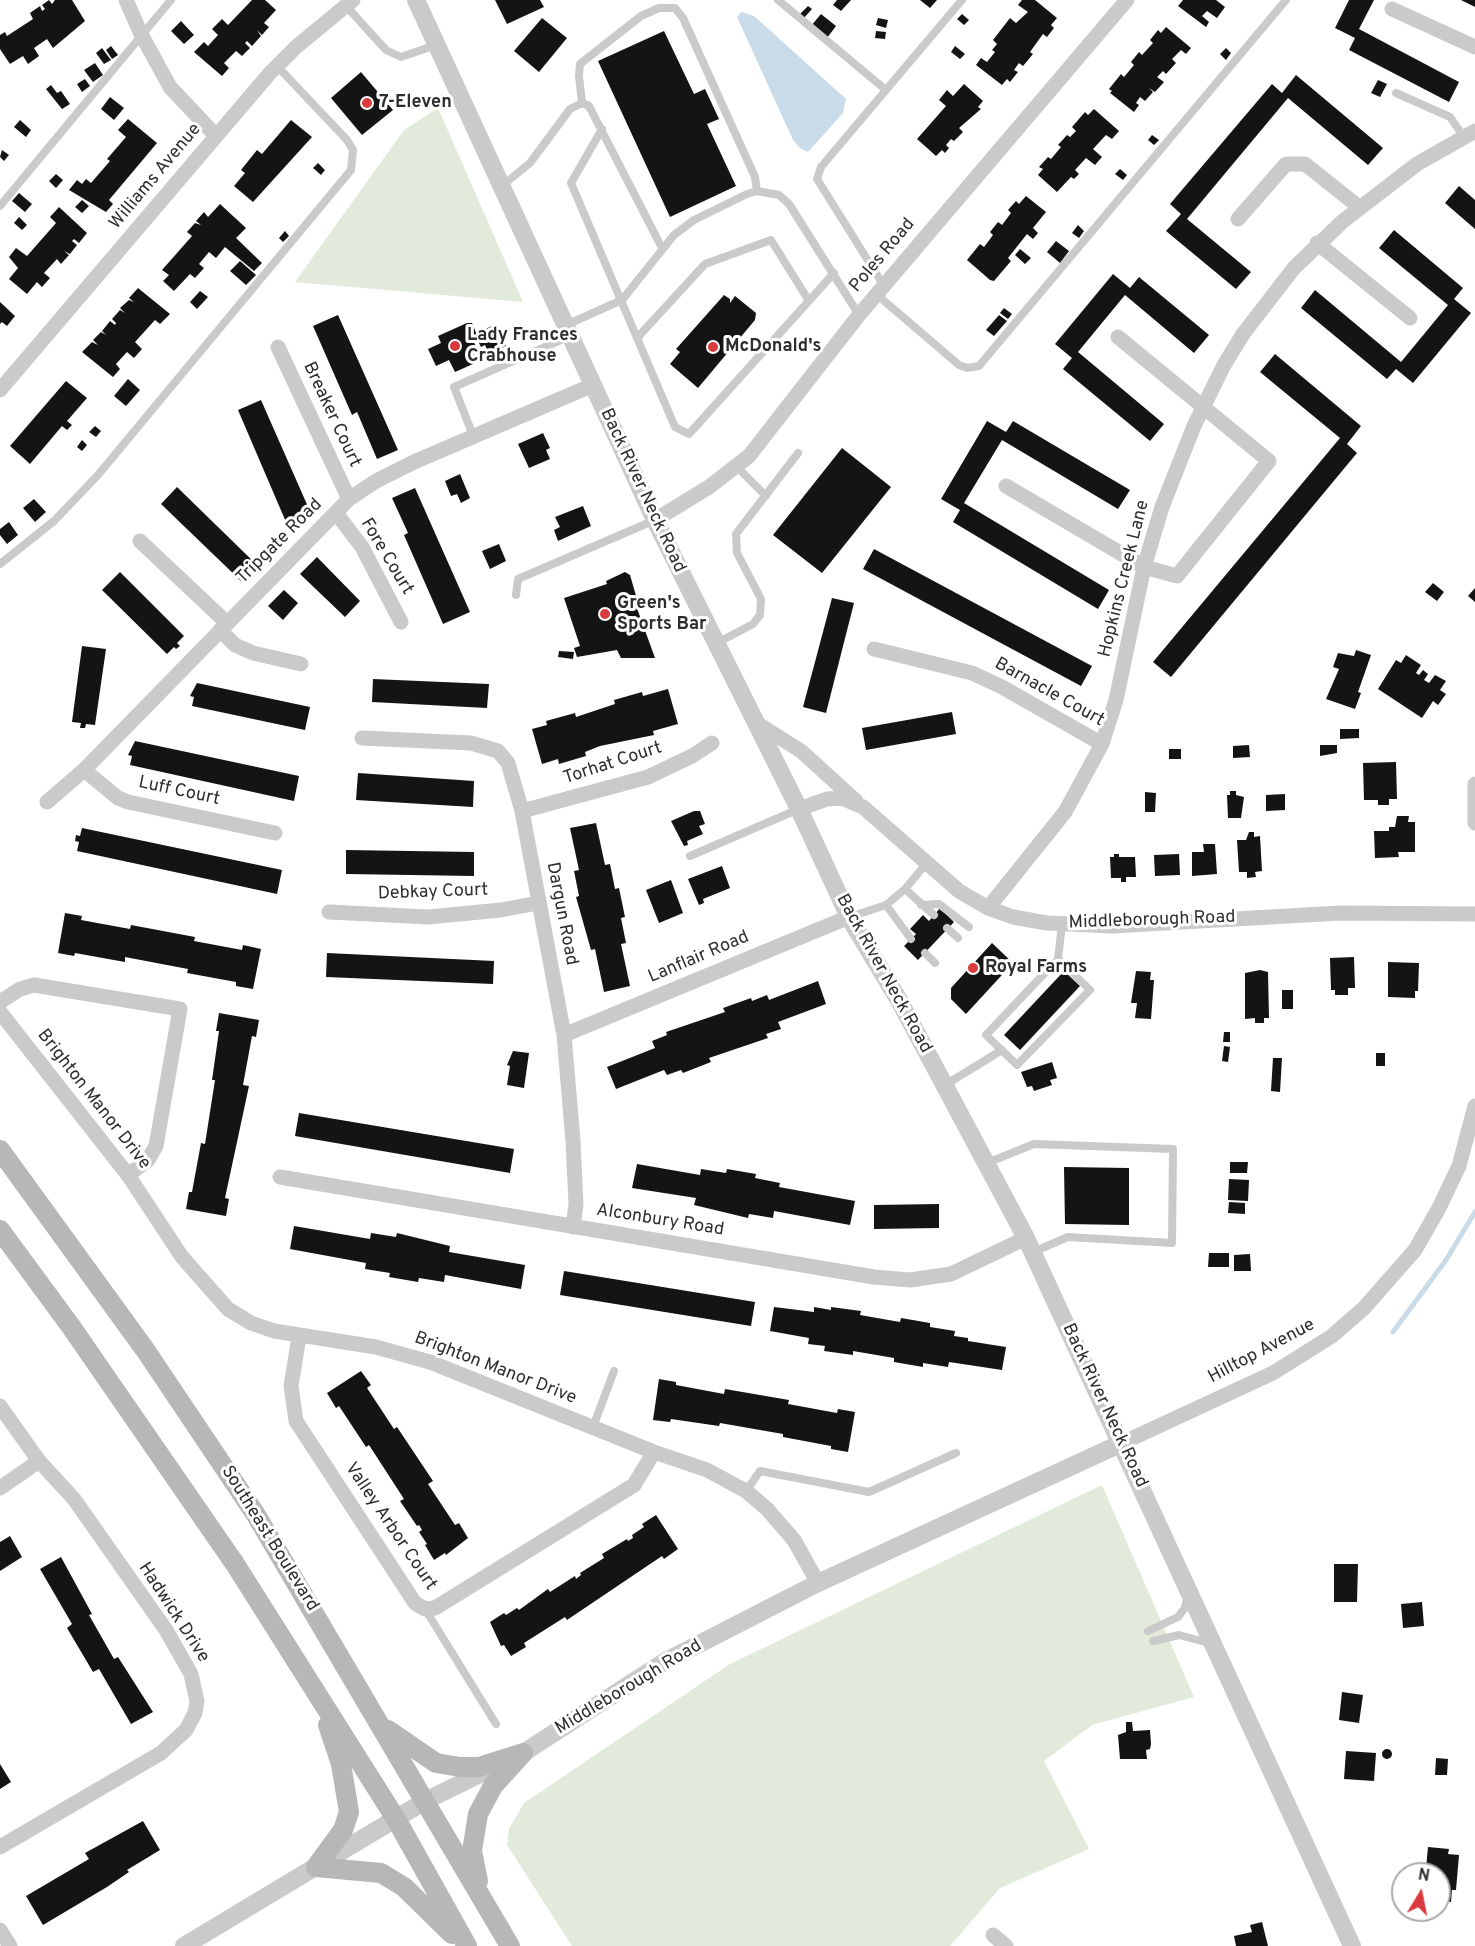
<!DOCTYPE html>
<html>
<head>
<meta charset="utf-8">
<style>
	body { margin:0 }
	#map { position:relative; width:1475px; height:1946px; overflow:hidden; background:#fff; font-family:Overpass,sans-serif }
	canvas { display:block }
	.north { position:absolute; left:1391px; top:1862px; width:60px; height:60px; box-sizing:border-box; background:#fff; border:2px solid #ababab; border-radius:50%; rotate:10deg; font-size:16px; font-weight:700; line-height:24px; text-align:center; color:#2d2d2d }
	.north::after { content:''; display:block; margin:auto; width:21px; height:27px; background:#d93a3d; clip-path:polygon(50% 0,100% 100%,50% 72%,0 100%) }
</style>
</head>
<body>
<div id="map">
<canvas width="1475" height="1946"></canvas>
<div class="north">N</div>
</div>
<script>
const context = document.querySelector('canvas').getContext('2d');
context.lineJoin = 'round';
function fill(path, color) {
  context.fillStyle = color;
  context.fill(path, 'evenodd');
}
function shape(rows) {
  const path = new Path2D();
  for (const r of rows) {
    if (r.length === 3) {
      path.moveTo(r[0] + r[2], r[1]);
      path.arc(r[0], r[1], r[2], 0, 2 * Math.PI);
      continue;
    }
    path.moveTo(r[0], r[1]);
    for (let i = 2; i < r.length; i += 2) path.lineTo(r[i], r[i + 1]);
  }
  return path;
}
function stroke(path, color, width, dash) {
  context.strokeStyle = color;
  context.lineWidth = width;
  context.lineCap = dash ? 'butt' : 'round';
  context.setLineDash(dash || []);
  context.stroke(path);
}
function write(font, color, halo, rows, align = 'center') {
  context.font = font + ' Overpass,sans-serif';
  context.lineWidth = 6;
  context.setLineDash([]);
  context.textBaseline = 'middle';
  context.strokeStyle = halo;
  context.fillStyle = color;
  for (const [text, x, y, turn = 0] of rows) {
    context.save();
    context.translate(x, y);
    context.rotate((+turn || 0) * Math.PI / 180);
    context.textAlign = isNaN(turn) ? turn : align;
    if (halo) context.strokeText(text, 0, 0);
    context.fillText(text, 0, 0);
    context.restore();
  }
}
fill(shape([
	[438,108,523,302,295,282,404,130],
	[1102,1485,1194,1697,1092,1725,1044,1761,1089,1849,1000,1888,950,1946,572,1946,507,1845,509,1829,524,1803,730,1664]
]), '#e2eadb');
fill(shape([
	[741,12,754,16,846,99,843,113,808,152,800,148,793,140,737,17]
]), '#c9dbe9');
stroke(shape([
	[1393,1332,1446,1260,1475,1212]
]), '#c9dbe9', 5);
fill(shape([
	[49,0,52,4,55,0,72,0,85,21,53,48,47,39,34,48,39,56,28,64,23,56,10,64,0,49,0,35,5,32,7,36,33,19,30,13,40,6,42,11,45,9,42,5],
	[252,0,265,0,276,10,264,23,269,27,262,35,257,30,261,36,252,46,247,41,245,43,250,48,242,56,236,51,224,63,229,68,222,76,194,52,204,42,208,46,218,35,212,29,222,19,228,25],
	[495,0,540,0,544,7,507,24],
	[837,0,851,0,841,11,833,5],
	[920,0,937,0,930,8],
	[1022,0,1035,0,1057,18,1051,25,1054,28,1047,37,1043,34,1030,52,1033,54,1023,66,1019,63,1014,70,1018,72,1010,82,1007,79,1002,85,976,65,981,58,987,62,995,52,992,50,997,44,993,40,1010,18,1016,23,1028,12,1018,5],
	[1183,0,1216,0,1225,7,1217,18,1207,11,1202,16,1209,22,1206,27,1178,6],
	[1349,0,1374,0,1359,29,1459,82,1449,102,1349,50,1355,38,1335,28],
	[1461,0,1475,0,1475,7],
	[808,6,812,9,803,19,799,15],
	[821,14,836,26,827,38,811,26],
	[962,14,969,20,964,25,957,19],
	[542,18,567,38,539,72,514,51],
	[878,18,888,20,886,28,876,25],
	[181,21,194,35,184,44,171,31],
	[1166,27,1191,48,1186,54,1181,50,1172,59,1176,63,1166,74,1163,71,1157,77,1164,82,1155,92,1149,88,1153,92,1145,101,1140,97,1136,103,1139,105,1134,112,1110,93,1112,91,1109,89,1121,74,1124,77,1134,65,1131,62,1139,52,1142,55,1153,43,1150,40,1158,30,1161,33],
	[664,31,694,94,705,89,719,119,707,124,736,186,670,217,598,61],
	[876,31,886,32,885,39,875,38],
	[111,46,118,55,112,59,106,50],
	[955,46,965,54,960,59,951,52],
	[102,48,111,60,104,64,96,53],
	[1226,48,1231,53,1226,60,1220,54],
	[95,63,103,75,93,82,84,70],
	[361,72,393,110,362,135,331,98],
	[1296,75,1383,148,1368,165,1288,98,1187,219,1251,272,1236,289,1166,231,1181,214,1170,204,1272,84,1282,93],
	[85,79,90,86,82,92,77,84],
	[1378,80,1387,84,1380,97,1371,93],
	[964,84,983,101,978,107,981,109,959,128,963,132,954,141,951,139,946,145,949,148,945,153,942,150,936,156,917,139,946,106,939,100,947,90,953,96],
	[51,85,57,93,61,91,70,104,62,109,46,89],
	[110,97,124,108,114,120,101,109],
	[1094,109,1119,131,1112,139,1106,135,1093,149,1102,157,1095,165,1086,158,1075,170,1079,174,1074,179,1071,177,1057,192,1038,175,1043,169,1039,167,1048,157,1051,159,1061,147,1058,145,1067,135,1070,137,1076,131,1072,127,1085,112,1088,115],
	[128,119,157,143,109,200,113,204,106,212,69,190,77,180,82,184,86,179,91,183,110,161,107,159,126,137,118,130],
	[20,120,31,130,26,137,14,127],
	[291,120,312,137,253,202,234,186,245,173,241,170,257,150,262,154],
	[1152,135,1159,140,1154,145,1148,140],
	[2,150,9,155,4,161,0,157],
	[318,163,325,170,321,175,313,168],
	[1120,169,1127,175,1123,180,1115,174],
	[56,174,63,180,56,188,49,181],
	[1459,186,1475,200,1475,229,1445,203],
	[19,193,32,204,25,212,12,201],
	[1026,196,1046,212,1033,228,1038,233,1033,239,1027,234,1008,258,1011,261,994,281,990,280,967,260,980,244,984,247,993,235,990,232,998,222,1002,225,1011,213,1008,210,1016,201,1019,204],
	[82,200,89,206,82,213,75,207],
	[220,204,246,228,236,238,262,263,254,271,225,247,216,258,209,252,199,264,204,268,195,278,190,274,174,291,163,281,169,275,162,270,192,236,187,232,195,223,201,225,196,221,204,212,208,217],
	[59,207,87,233,79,243,74,239,72,241,77,245,70,254,64,251,69,255,61,264,57,259,44,273,50,278,42,287,37,282,27,294,9,279,18,268,9,257,16,248,27,256,56,223,50,217],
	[19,217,27,225,22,230,14,223],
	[1078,225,1084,231,1079,238,1072,233],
	[1394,230,1463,288,1454,299,1471,313,1413,383,1396,369,1387,379,1301,308,1315,290,1401,362,1448,305,1379,248],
	[285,231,289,236,283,242,279,238],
	[1056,241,1069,251,1060,263,1047,252],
	[1020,249,1031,258,1025,264,1015,255],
	[240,261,256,275,246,285,230,271],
	[1113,274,1130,288,1139,277,1209,335,1194,353,1125,295,1078,352,1164,424,1150,441,1063,369,1072,358,1055,344],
	[138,288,170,314,160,324,155,320,135,342,142,349,134,358,127,352,116,364,120,369,113,377,82,352,92,342,98,345,93,340,101,332,106,335,102,331,110,321,115,325,116,323,112,319,120,310,125,313,120,308,129,300,134,302,129,298],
	[200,291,208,297,197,309,190,302],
	[724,295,730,299,730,303,735,296,756,313,755,320,698,388,670,364,680,352,676,349],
	[0,302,15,316,7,326,2,322,0,324],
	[1004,308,1012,314,1008,319,1000,313],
	[338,315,398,450,377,459,357,412,352,415,313,326],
	[999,315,1007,321,994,336,986,330],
	[467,323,472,323,477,335,472,338,482,360,455,372,449,360,436,366,428,349,441,343,438,336],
	[496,324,506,346,489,354,485,345,481,347,477,339,481,337,479,332],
	[1275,354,1361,426,1347,444,1357,453,1171,677,1153,662,1340,438,1260,372],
	[128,379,140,390,126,406,114,396],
	[66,381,87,398,67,421,72,425,67,430,62,426,30,464,10,446],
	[261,400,309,509,309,512,286,522,238,410],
	[987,421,1006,432,1013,421,1130,490,1118,509,1002,440,964,503,1109,590,1098,609,953,522,960,510,941,499],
	[95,426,101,431,96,437,89,432],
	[543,433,550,448,546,450,550,459,529,468,518,444],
	[82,440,87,445,82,451,77,447],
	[842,448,891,487,822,573,773,535],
	[460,474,470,498,461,503,457,494,451,496,445,481],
	[177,487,257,565,251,571,254,573,250,578,247,575,241,581,161,504],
	[415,488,470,612,443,624,404,535,408,533,392,498],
	[34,499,46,512,35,522,23,508],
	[583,506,591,526,558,541,554,530,560,527,555,517],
	[9,522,18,535,7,544,0,535,0,529],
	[499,544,506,561,490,569,482,551],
	[874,549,1092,666,1081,686,863,569],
	[317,557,360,601,345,617,300,574],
	[120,572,184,636,177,643,180,646,176,649,174,647,167,654,102,590],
	[625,572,630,575,637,599,634,600,655,658,621,658,617,650,577,657,574,648,580,646,564,598,607,584,606,581],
	[1433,583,1444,592,1437,601,1425,592],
	[1475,588,1475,602,1468,596],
	[284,590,298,603,283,620,268,606],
	[832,598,854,603,826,713,803,707],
	[82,646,106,649,95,725,86,724,85,728,80,728,81,723,72,722],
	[1356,650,1371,655,1358,692,1361,693,1355,709,1326,699,1339,669,1333,667,1338,653,1354,656],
	[559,651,574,652,573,659,558,657],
	[1406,655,1421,665,1416,673,1419,675,1423,670,1428,674,1424,680,1429,683,1435,675,1446,681,1440,690,1446,694,1438,705,1433,701,1422,718,1378,689,1396,660,1401,663],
	[373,679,489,684,487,708,372,702],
	[197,683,310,707,305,730,192,706,194,697,190,696],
	[668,689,678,724,653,731,654,735,600,746,585,752,586,756,559,764,558,759,542,764,532,729,547,725,546,721,575,713,576,717,615,704,614,700,642,692,643,696],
	[952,712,956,734,866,750,862,728],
	[1340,729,1359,729,1359,738,1340,739],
	[135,741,299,776,294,801,130,765,132,756,128,755],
	[1249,745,1250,757,1233,758,1233,746],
	[1320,745,1337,745,1337,753,1320,756],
	[1169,749,1181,749,1181,759,1169,759],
	[1396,762,1397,799,1389,799,1389,805,1378,805,1378,800,1364,800,1363,763],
	[358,773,474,781,473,807,356,800],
	[1230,791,1236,791,1236,795,1244,797,1241,818,1228,818,1227,795,1230,795],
	[1145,792,1156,793,1155,812,1145,812],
	[1285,794,1285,810,1266,811,1266,795],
	[694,811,700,811,705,824,699,826,703,834,687,841,688,845,684,846,671,821],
	[1397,816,1409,816,1408,822,1415,822,1415,852,1398,852,1399,857,1375,858,1374,831,1389,831,1389,827,1395,827],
	[596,823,605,865,610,864,615,889,619,888,625,917,621,918,626,943,621,944,630,986,604,992,595,949,591,950,576,897,579,896,574,871,579,870,570,828],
	[82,828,282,870,277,894,77,851,79,842,75,841,76,835,80,836],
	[1249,832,1254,832,1254,837,1260,836,1262,871,1255,872,1256,877,1247,878,1247,872,1239,872,1237,840,1246,840],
	[1203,844,1215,844,1217,874,1192,876,1192,852,1204,852],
	[346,850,474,852,474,876,346,874],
	[1114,854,1119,854,1119,857,1135,857,1136,877,1126,877,1126,882,1121,882,1121,878,1111,878,1110,857,1114,857],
	[1179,854,1180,875,1155,876,1154,855],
	[722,866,730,888,703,899,704,903,699,905,688,879],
	[671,880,683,913,659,923,646,890],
	[940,908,954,922,918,960,904,946,916,934,910,929,923,915,929,921],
	[65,913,82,916,81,920,130,929,131,925,195,937,194,941,242,950,243,945,261,949,253,989,236,986,236,982,187,973,188,969,125,957,125,962,75,953,74,956,58,953],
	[992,943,1013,963,966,1014,951,999,951,988],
	[327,953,494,961,493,984,326,977],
	[1354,957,1355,988,1348,988,1348,995,1335,995,1335,990,1331,990,1330,958],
	[1388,962,1419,963,1418,991,1415,991,1415,998,1388,997],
	[1260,970,1268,972,1269,1018,1264,1018,1264,1023,1255,1023,1255,1018,1245,1019,1245,973],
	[1064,971,1080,986,1020,1050,1004,1035],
	[1136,971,1151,972,1150,980,1154,980,1151,1019,1135,1018,1137,1003,1131,1003],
	[818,981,826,1004,778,1022,781,1029,766,1034,768,1038,709,1058,711,1062,683,1073,681,1070,667,1075,664,1070,616,1089,607,1067,655,1048,652,1041,667,1035,666,1032,725,1012,723,1008,751,998,752,1001,767,995,769,1000],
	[1282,990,1293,990,1293,1009,1282,1009],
	[219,1013,259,1020,256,1037,252,1036,243,1085,249,1086,225,1198,229,1199,226,1216,186,1209,189,1192,192,1192,201,1143,205,1144,215,1080,212,1080,219,1031,216,1031],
	[1224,1032,1230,1032,1230,1042,1223,1042],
	[1224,1046,1230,1047,1228,1062,1222,1061],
	[513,1051,529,1053,524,1088,507,1085,510,1066,507,1065],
	[1376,1053,1385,1053,1385,1066,1376,1066],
	[1273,1058,1282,1058,1280,1092,1271,1091],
	[1052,1062,1057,1078,1050,1080,1052,1085,1034,1091,1032,1086,1027,1087,1021,1072],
	[299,1113,514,1149,510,1173,295,1136],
	[1230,1162,1248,1162,1247,1173,1230,1173],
	[637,1164,700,1175,701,1169,726,1173,727,1169,756,1174,755,1178,780,1183,779,1187,855,1201,850,1225,774,1211,773,1218,749,1214,748,1218,694,1205,696,1198,632,1188],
	[1064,1167,1129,1168,1129,1225,1065,1224],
	[1229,1179,1249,1180,1248,1201,1228,1200],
	[1229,1202,1245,1203,1245,1214,1228,1213],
	[939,1204,939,1228,874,1229,874,1205],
	[294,1226,370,1239,371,1233,396,1237,397,1233,450,1246,449,1252,525,1265,521,1289,445,1275,444,1282,419,1278,418,1282,389,1277,390,1273,365,1269,366,1263,290,1249],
	[1209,1253,1229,1253,1229,1267,1208,1267],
	[1250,1254,1251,1271,1234,1271,1234,1255],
	[564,1271,755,1302,751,1326,560,1295],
	[774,1307,814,1312,814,1307,831,1310,831,1307,861,1311,860,1315,900,1322,901,1318,930,1323,930,1327,955,1331,954,1336,968,1338,968,1341,1006,1347,1002,1370,949,1362,948,1367,923,1363,923,1367,894,1362,894,1358,853,1351,853,1355,824,1351,825,1346,808,1344,809,1338,770,1331],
	[361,1371,371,1385,367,1388,394,1429,397,1427,433,1481,428,1484,455,1525,459,1523,468,1538,446,1555,445,1553,434,1560,425,1545,427,1544,419,1532,422,1530,419,1525,417,1526,400,1501,404,1499,369,1445,366,1447,339,1406,336,1408,327,1393],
	[659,1379,676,1382,676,1385,724,1394,725,1389,789,1400,788,1404,837,1413,838,1409,855,1412,848,1452,831,1449,831,1446,783,1437,783,1434,720,1423,719,1426,671,1419,670,1422,653,1420],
	[656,1515,678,1549,664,1559,662,1556,567,1620,565,1617,524,1643,526,1647,511,1656,504,1645,501,1646,490,1622,504,1613,506,1615,517,1608,519,1610,548,1589,550,1592,575,1576,576,1579,581,1575,580,1573,604,1558,602,1554,627,1539,628,1541,633,1538,632,1535,644,1527,642,1524],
	[10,1536,22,1557,0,1571,0,1542],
	[61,1557,92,1614,89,1615,114,1659,118,1657,153,1712,131,1724,99,1669,93,1672,67,1628,72,1624,40,1569],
	[1334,1564,1358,1564,1357,1602,1334,1602],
	[1422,1602,1424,1626,1403,1628,1401,1604],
	[1342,1692,1363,1695,1359,1723,1339,1720],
	[1126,1722,1132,1722,1133,1731,1150,1730,1151,1744,1150,1749,1146,1750,1147,1759,1120,1759,1118,1735,1126,1732],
	[1387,1754,5],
	[1346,1751,1376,1753,1374,1781,1344,1779],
	[1436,1758,1448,1759,1447,1775,1435,1775],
	[0,1764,11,1782,0,1789],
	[143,1821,160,1850,127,1870,129,1872,107,1887,43,1925,26,1896,89,1859,85,1853],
	[1428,1847,1449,1849,1448,1854,1459,1855,1456,1890,1452,1890,1451,1902,1439,1901,1439,1874,1428,1874,1426,1868],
	[1262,1922,1268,1946,1236,1946,1234,1936,1252,1932,1250,1925]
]), '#141414');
stroke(shape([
	[778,0,886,90],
	[346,6,386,50,401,57,436,45],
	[1396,93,1450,117,1464,137],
	[582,103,579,76,580,64,641,16,659,8,675,8,683,18,755,177,757,191],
	[602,129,571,183,675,427,689,434,834,273],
	[503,185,530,163,570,109,582,103,589,106,662,248],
	[0,206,171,0],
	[884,286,817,179,821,167,962,0],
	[876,294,959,365,967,368,979,366,1286,0],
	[566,325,622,300,674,235,694,220,747,194,757,191,779,195,789,204,859,315],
	[637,338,705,264,771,240,809,301],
	[474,438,454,387,570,336],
	[736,466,766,496],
	[0,564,54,521,98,475,351,170,353,150,347,140,277,66],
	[516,595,518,579,655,520],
	[717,643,753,624,760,615,761,599,737,553,736,534,798,453],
	[690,856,799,809],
	[905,889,934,915],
	[886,905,911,939],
	[921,905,939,904,969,927],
	[850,917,886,905,905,889,925,865],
	[947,928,958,938],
	[925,953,935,963],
	[1058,959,986,1035,1017,1065,1090,990,1058,959,1062,924],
	[945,1085,1002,1050],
	[987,1163,1034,1144,1173,1149,1172,1243,1068,1237,1033,1252],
	[593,1427,614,1371],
	[746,1491,760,1471,869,1492,956,1453],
	[425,1609,496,1724],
	[1148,1631,1178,1617,1185,1608,1187,1598],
	[1153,1641,1179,1635,1209,1643]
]), '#cacaca', 8);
stroke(shape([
	[126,0,141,34,170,87,216,136],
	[1392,9,1475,47],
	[1238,219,1286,164,1305,164,1359,207],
	[1317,243,1410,318],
	[278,347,349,499],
	[0,390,270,73,296,47,353,0],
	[1006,486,1144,567,1177,576,1269,461,1118,337],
	[336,513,362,547,401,622],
	[655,520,709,487,749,456,859,315,1127,0],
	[140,541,227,623],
	[220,630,235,645,253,653,301,664],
	[874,649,972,673,1002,687,1102,744],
	[755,722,801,751,856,801],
	[362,738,471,743,498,751,508,763,522,811,564,1035,573,1141,576,1204,573,1227],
	[84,770,118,798,128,802,275,833],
	[1475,784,1475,823],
	[47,802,84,770,349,499,376,481,414,462,593,385],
	[799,809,827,799,842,798,863,807,959,891,988,908,1013,917,1047,923,1112,926,1340,913,1475,914],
	[522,811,648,777,692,756,712,743],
	[988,908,1065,812,1102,744,1116,700,1144,567,1162,507,1194,426,1224,365,1243,334,1294,268,1343,221,1417,164,1475,131],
	[329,912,428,917,501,910,538,903],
	[0,1002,20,989,34,985,180,1009,156,1146,148,1160,128,1175],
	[0,1012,128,1175,182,1257,228,1309,251,1323,274,1331,376,1347,430,1362,654,1452,707,1470,746,1491,767,1509,794,1540,818,1583],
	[564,1035,849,917],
	[280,1177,874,1277,910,1280,951,1274,1026,1238],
	[299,1337,291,1386,296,1421,415,1603,425,1609,435,1608,634,1485,654,1452],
	[0,1406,39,1461,74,1499,166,1630,191,1674,197,1701,195,1713,186,1730,161,1753,0,1847],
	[1122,1443,1273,1373,1332,1336,1364,1308,1415,1250,1439,1208,1459,1166,1475,1106],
	[0,1488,39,1461],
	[0,1930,10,1946],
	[993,1935,1006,1946]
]), '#cacaca', 15);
stroke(shape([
	[416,0,655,520,799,809,849,917,900,1002,1026,1238,1352,1946],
	[184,1946,425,1801,523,1753,664,1662,818,1583,1122,1443]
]), '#cacaca', 18);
stroke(shape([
	[0,1150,146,1351,256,1515,510,1946],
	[0,1230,72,1328,235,1564,396,1819,467,1946],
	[388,1730,436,1763,460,1767,479,1767,523,1753],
	[316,1867,343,1830,349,1812,341,1764,328,1725],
	[316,1867,381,1873,404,1887,452,1934],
	[478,1881,472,1851,478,1814,493,1786,523,1753]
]), '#b7b7b7', 20);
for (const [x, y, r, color] of [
	[367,103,6,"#d93a3d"],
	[455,346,6,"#d93a3d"],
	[713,347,6,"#d93a3d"],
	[605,614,6,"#d93a3d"],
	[973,968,6,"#d93a3d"]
]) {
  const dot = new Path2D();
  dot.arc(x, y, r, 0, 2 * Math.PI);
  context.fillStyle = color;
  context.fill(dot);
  stroke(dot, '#fff', 2);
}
write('bold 18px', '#2d2d2d', '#fff', [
	["7-Eleven",379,103],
	["Lady Frances",467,336],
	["Crabhouse",467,357],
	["McDonald's",725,347],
	["Green's",617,604],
	["Sports Bar",617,625],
	["Royal Farms",985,968]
], 'left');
write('18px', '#2d2d2d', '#fff', [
	["Williams Avenue",156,177,-50],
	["Poles Road",883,256,-50],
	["Breaker Court",331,415,65],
	["Back River Neck Road",642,491,65],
	["Tripgate Road",280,542,-45],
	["Fore Court",386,557,59],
	["Hopkins Creek Lane",1125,579,-76],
	["Barnacle Court",1049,693,29],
	["Torhat Court",613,764,-18],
	["Luff Court",179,792,12],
	["Debkay Court",433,893,-2],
	["Dargun Road",561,914,79],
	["Middleborough Road",1152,921,-2],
	["Lanflair Road",699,958,-23],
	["Back River Neck Road",883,974,61],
	["Brighton Manor Drive",93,1100,52],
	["Alconbury Road",660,1221,9],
	["Hilltop Avenue",1262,1352,-28],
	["Brighton Manor Drive",495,1369,21],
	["Back River Neck Road",1104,1406,65],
	["Valley Arbor Court",390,1527,56],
	["Southeast Boulevard",269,1539,58],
	["Hadwick Drive",173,1613,57],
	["Middleborough Road",629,1688,-31]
]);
</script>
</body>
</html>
